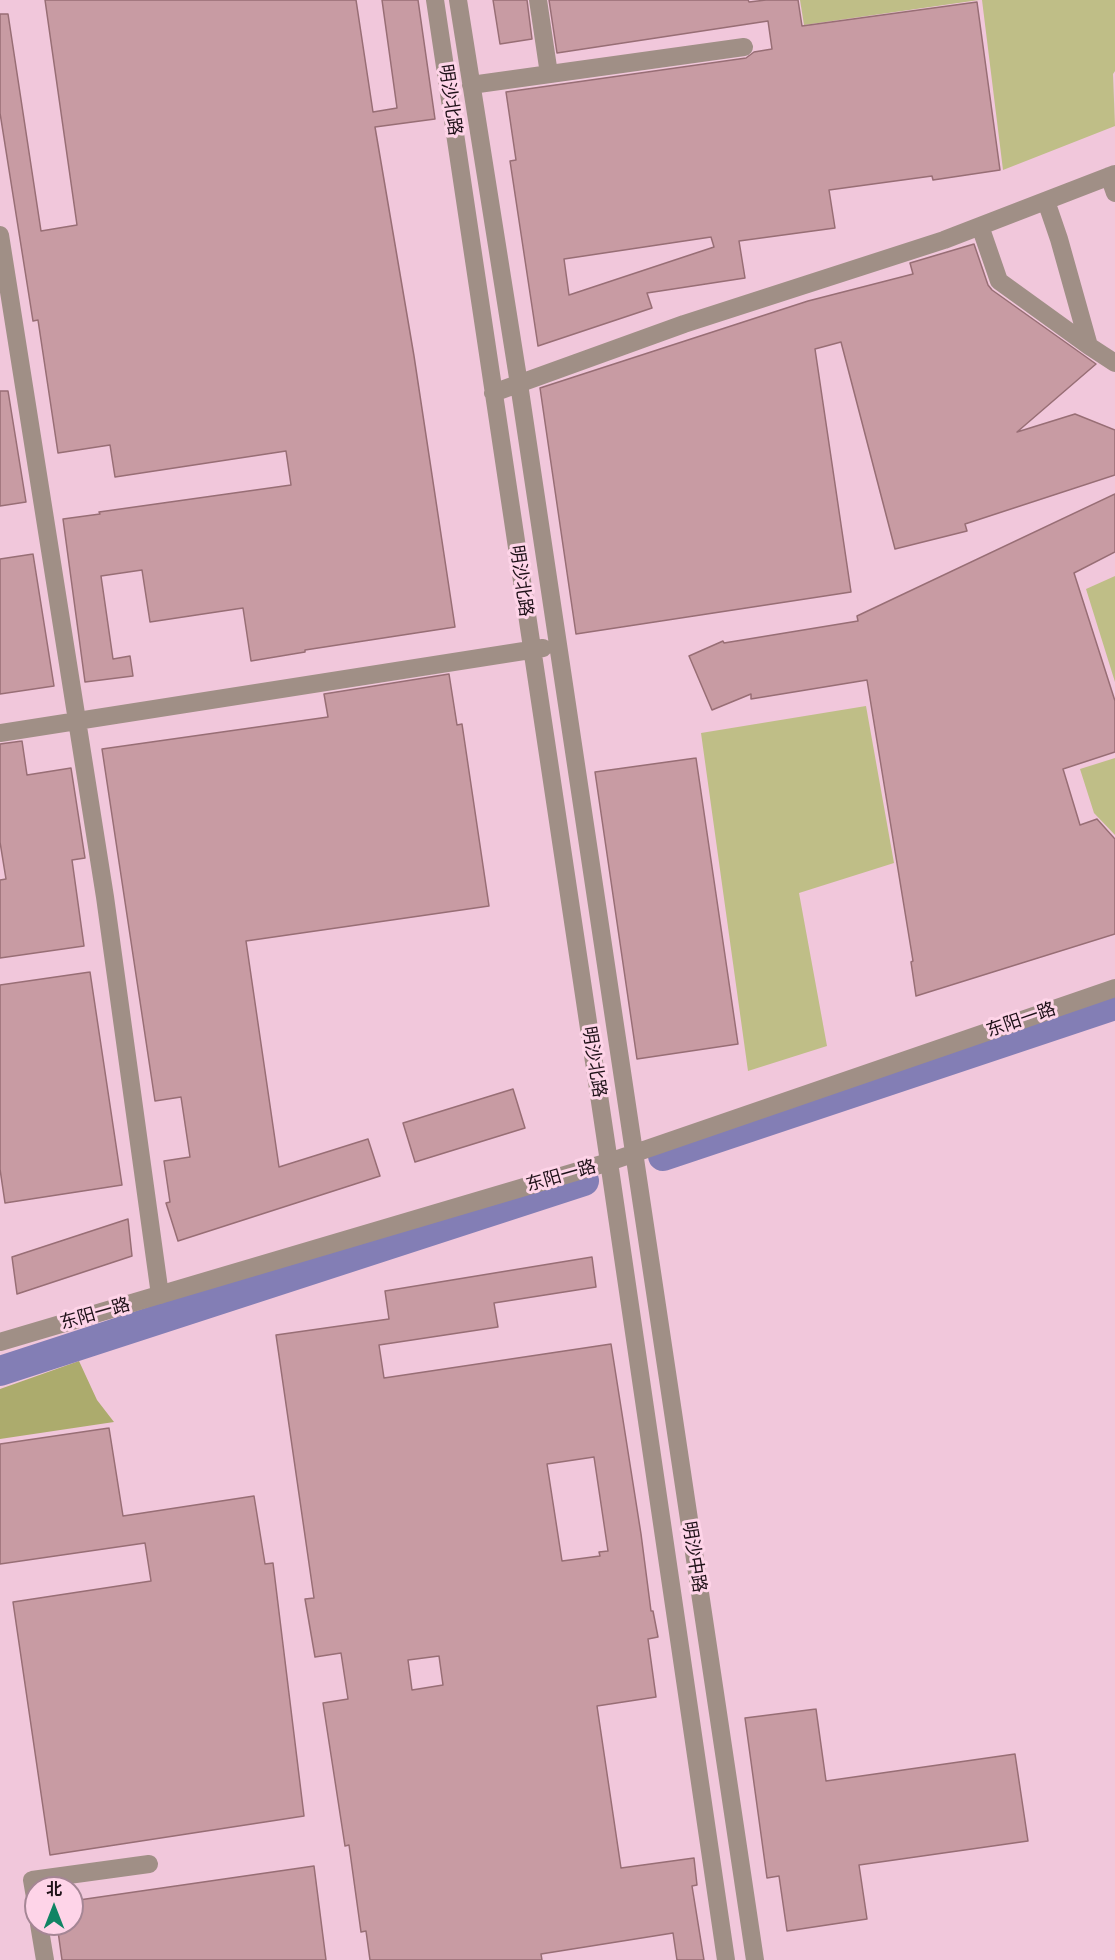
<!DOCTYPE html>
<html>
<head>
<meta charset="utf-8">
<style>
	body { margin:0 }
	#map { position:relative; width:1115px; height:1960px; overflow:hidden; background:#f1c7db; font-family:Raleway,"Noto Sans SC",sans-serif }
	canvas { display:block }
	.north { position:absolute; left:24px; top:1876px; width:60px; height:60px; box-sizing:border-box; background:#fed4e8; border:2px solid #a58695; border-radius:50%; rotate:0deg; font-size:16px; font-weight:700; line-height:24px; text-align:center; color:#1f1118 }
	.north::after { content:''; display:block; margin:auto; width:21px; height:27px; background:#108464; clip-path:polygon(50% 0,100% 100%,50% 72%,0 100%) }
</style>
</head>
<body>
<div id="map">
<canvas width="1115" height="1960"></canvas>
<div class="north">北</div>
</div>
<script>
const context = document.querySelector('canvas').getContext('2d');
context.lineJoin = 'round';
function fill(path, color) {
  context.fillStyle = color;
  context.fill(path, 'evenodd');
}
function shape(rows) {
  const path = new Path2D();
  for (const r of rows) {
    path.moveTo(r[0], r[1]);
    for (let i = 2; i < r.length; i += 2) path.lineTo(r[i], r[i + 1]);
  }
  return path;
}
function stroke(path, color, width, dash) {
  context.strokeStyle = color;
  context.lineWidth = width;
  context.lineCap = dash ? 'butt' : 'round';
  context.setLineDash(dash || []);
  context.stroke(path);
}
function write(font, color, halo, rows, align = 'center') {
  context.font = font + ' Raleway,"Noto Sans SC",sans-serif';
  context.lineWidth = 6;
  context.setLineDash([]);
  context.textBaseline = 'middle';
  context.strokeStyle = halo;
  context.fillStyle = color;
  for (const [text, x, y, turn = 0] of rows) {
    context.save();
    context.translate(x, y);
    context.rotate((+turn || 0) * Math.PI / 180);
    context.textAlign = isNaN(turn) ? turn : align;
    if (halo) context.strokeText(text, 0, 0);
    context.fillText(text, 0, 0);
    context.restore();
  }
}
fill(shape([
	[800,0,979,0,804,25],
	[982,0,1115,0,1115,71,1113,74,1115,126,1003,170],
	[1115,576,1115,682,1086,589],
	[866,706,894,863,799,893,827,1046,748,1071,701,733],
	[1115,758,1115,835,1094,813,1080,769]
]), '#bfbe87');
fill(shape([
	[79,1361,97,1400,114,1422,0,1439,0,1389]
]), '#acab6d');
stroke(shape([
	[663,1156,1115,1005],
	[0,1371,584,1181]
]), '#837eb5', 30);
const building = shape([
	[45,0,356,0,373,112,397,108,382,0,418,0,435,119,375,127,414,356,455,627,305,650,305,652,251,661,243,608,150,622,142,570,101,576,113,659,130,656,133,676,85,682,63,519,100,514,99,512,291,485,286,451,115,477,110,445,58,453,38,320,33,321,0,113,0,14,8,14,41,231,77,225,45,0],
	[493,0,527,0,532,39,500,44,493,0],
	[549,0,748,0,749,2,766,0,798,0,802,26,977,2,1000,170,933,180,932,176,829,190,835,228,739,241,745,278,647,293,652,308,538,346,510,161,516,160,506,92,746,58,754,52,772,49,768,21,557,53,549,0],
	[711,237,714,247,569,295,564,259,711,237],
	[974,244,988,285,992,290,1096,364,1017,432,1075,414,1115,430,1115,475,965,524,967,531,895,549,841,342,815,349,851,592,576,634,540,388,808,301,913,274,910,263,974,244],
	[0,391,8,391,26,502,0,506,0,391],
	[1115,494,1115,552,1074,573,1115,701,1115,752,1063,769,1080,825,1097,819,1115,839,1115,934,916,996,911,962,913,961,867,680,751,699,751,694,712,710,689,656,723,641,724,643,858,621,857,616,1115,494],
	[33,554,54,686,0,694,0,559,33,554],
	[449,674,457,725,462,724,489,906,246,941,279,1167,368,1139,380,1176,178,1241,166,1203,170,1202,164,1161,190,1157,181,1097,155,1101,102,749,328,717,324,694,449,674],
	[22,741,27,775,71,768,85,858,72,860,84,946,0,958,0,880,6,879,0,842,0,744,22,741],
	[696,758,738,1044,637,1059,595,772,696,758],
	[90,972,122,1185,5,1203,0,1169,0,985,90,972],
	[513,1089,525,1128,415,1162,403,1123,513,1089],
	[128,1219,132,1256,17,1294,12,1257,128,1219],
	[592,1257,596,1287,494,1303,498,1327,379,1345,384,1378,611,1344,641,1534,651,1611,653,1611,658,1637,648,1639,656,1697,597,1706,621,1868,694,1858,697,1885,692,1886,704,1960,677,1960,673,1933,541,1954,542,1960,370,1960,366,1931,361,1932,349,1845,345,1846,323,1703,348,1699,341,1653,315,1657,305,1599,314,1598,276,1335,389,1319,385,1291,592,1257],
	[594,1457,608,1551,599,1552,600,1556,562,1561,547,1464,594,1457],
	[439,1656,443,1685,412,1690,408,1660,439,1656],
	[109,1428,123,1516,254,1496,265,1564,273,1563,304,1816,50,1855,13,1602,151,1581,145,1543,0,1564,0,1444,109,1428],
	[816,1709,826,1781,1015,1754,1028,1841,859,1865,867,1919,787,1931,779,1876,767,1878,745,1718,816,1709],
	[314,1866,326,1960,62,1960,57,1924,72,1924,72,1901,314,1866]
]);
fill(building, '#c89ba3');
stroke(building, '#986e75', 1.5);
stroke(shape([
	[435,0,609,1162,726,1960],
	[458,0,519,384,755,1960],
	[538,0,549,74],
	[471,85,744,47],
	[1109,176,1115,193],
	[1046,201,1059,239,1089,346],
	[980,226,999,281,1089,346,1115,363],
	[0,235,105,897,160,1295],
	[493,393,684,324,944,240,1115,174],
	[0,733,543,648],
	[0,1342,609,1162,1115,988],
	[36,1903,32,1880,149,1864],
	[39,1924,45,1960]
]), '#a08f86', 18);
write('18px', '#1f1118', '#fed4e8', [
	["明沙北路",450,100,82],
	["明沙北路",521,581,82],
	["东阳一路",1021,1020,-19],
	["明沙北路",594,1062,81],
	["东阳一路",561,1176,-16],
	["东阳一路",95,1314,-16],
	["明沙中路",694,1557,81]
]);
</script>
</body>
</html>
